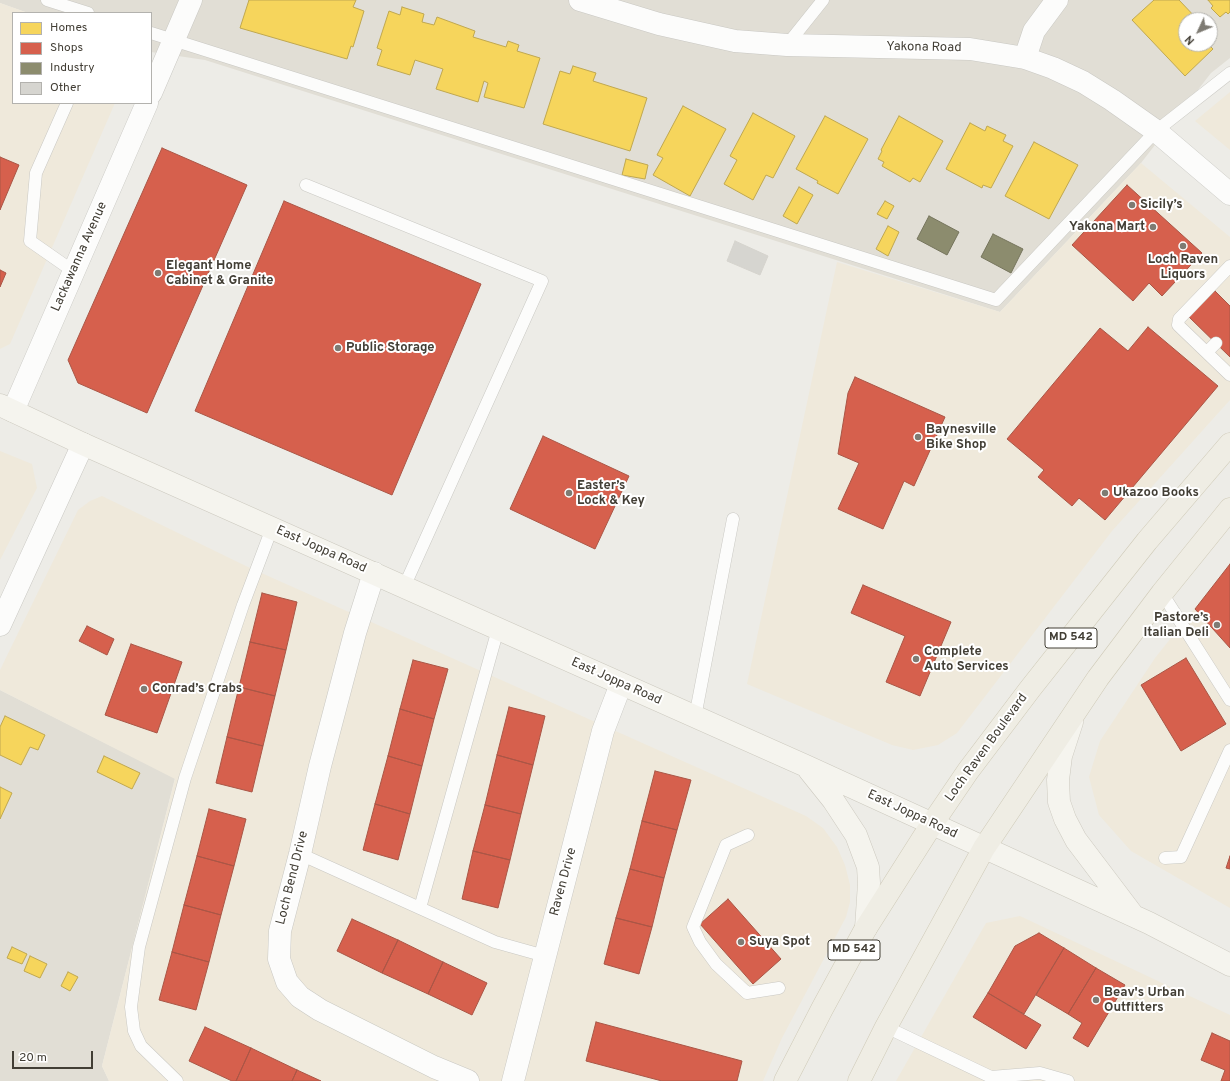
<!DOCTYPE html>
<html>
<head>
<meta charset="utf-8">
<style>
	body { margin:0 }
	#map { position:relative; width:1230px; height:1081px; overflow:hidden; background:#edece7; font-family:Overpass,sans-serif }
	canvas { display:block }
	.legend { position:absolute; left:12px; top:12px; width:140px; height:92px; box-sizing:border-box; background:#fff; border:1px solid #b3b2ae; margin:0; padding:5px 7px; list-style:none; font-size:12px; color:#423e35 }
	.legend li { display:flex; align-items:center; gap:8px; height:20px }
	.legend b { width:20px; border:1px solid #b3b2ae }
	.north { position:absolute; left:1178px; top:12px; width:40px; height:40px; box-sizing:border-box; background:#fff; border:1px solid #b3b2ae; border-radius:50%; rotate:226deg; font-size:11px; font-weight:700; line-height:16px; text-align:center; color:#423e35 }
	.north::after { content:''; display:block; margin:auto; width:14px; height:18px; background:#7e7b73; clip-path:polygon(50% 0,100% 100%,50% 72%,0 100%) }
	.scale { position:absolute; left:12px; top:1051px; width:81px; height:18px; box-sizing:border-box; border:2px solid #423e35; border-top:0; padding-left:5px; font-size:12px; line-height:14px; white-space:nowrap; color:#423e35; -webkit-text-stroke:3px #fff; paint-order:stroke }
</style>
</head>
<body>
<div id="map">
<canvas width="1230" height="1081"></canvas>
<ul class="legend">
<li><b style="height:11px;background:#f6d55c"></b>Homes</li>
<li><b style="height:11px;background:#d6604d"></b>Shops</li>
<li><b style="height:11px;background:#8c8c6e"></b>Industry</li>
<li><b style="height:11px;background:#d6d5d0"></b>Other</li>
</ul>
<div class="north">N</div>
<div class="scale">20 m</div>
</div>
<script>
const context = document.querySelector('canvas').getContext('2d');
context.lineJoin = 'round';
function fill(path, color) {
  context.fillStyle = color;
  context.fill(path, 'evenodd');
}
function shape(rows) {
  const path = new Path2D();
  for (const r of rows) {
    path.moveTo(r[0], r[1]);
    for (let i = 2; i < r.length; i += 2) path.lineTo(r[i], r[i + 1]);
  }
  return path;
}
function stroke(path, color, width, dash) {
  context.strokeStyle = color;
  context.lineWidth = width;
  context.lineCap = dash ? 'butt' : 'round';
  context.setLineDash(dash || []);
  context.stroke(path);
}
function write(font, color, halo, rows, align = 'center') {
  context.font = font + ' Overpass,sans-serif';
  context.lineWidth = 4;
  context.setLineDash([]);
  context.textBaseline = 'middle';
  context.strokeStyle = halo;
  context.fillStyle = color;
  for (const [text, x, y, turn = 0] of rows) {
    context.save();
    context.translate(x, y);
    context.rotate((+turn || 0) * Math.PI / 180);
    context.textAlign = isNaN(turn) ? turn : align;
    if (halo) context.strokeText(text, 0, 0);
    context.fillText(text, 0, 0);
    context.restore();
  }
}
fill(shape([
	[0,0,1230,0,1230,58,1211,73,1141,163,1000,312,205,60,151,52,151,13,28,13,0,3],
	[1186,20,1210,20,1210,44,1186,44],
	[0,690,175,778,102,1066,109,1081,0,1081]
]), '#e1ded5');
fill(shape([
	[0,3,28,13,13,13,13,103,115,103,10,344,0,349],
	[1230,92,1230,150,1195,121],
	[1141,163,1230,237,1230,400,1112,531,957,733,938,745,913,750,892,745,747,684,837,262,1000,312],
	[0,451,32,464,37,488,0,560],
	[102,496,248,567,806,816,823,828,837,847,845,865,850,885,850,902,846,917,782,1038,763,1081,109,1081,102,1066,175,779,0,690,0,670,78,510,90,501],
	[1230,564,1230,908,1131,851,1099,815,1089,777,1100,741,1155,658],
	[1020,916,1230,1015,1230,1081,896,1081,986,923]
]), '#efe9db');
const homes = shape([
	[249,0,356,0,353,7,364,11,353,47,351,46,347,59,240,28,249,0],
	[1154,0,1179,0,1198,20,1186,20,1186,44,1208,44,1213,49,1185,76,1132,20,1154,0],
	[1208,0,1230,0,1230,12,1228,14,1226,12,1220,17,1211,8,1213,6,1208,0],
	[402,7,424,14,422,22,434,25,437,17,475,31,473,37,506,47,508,41,519,45,517,51,540,58,524,108,484,97,488,83,484,81,478,102,436,89,443,69,415,60,410,75,377,65,382,50,377,48,389,11,400,15,402,7],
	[573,66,596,73,593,81,647,98,630,151,543,124,560,71,570,74,573,66],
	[683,106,726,129,690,196,653,175,663,158,657,155,683,106],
	[753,113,795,136,773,178,766,175,753,200,724,184,737,160,730,156,753,113],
	[825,116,868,139,838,194,817,183,818,181,796,169,825,116],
	[899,116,943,141,920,182,913,178,910,182,882,166,884,162,878,159,882,151,881,150,899,116],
	[970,123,985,131,987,126,1006,135,1003,141,1013,146,991,188,983,185,982,188,946,169,970,123],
	[1034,142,1078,165,1049,219,1005,196,1034,142],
	[626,159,648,165,645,179,622,175,626,159],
	[799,187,813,195,797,224,783,216,799,187],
	[885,201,894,206,887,219,877,214,885,201],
	[888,226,899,232,888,256,876,249,888,226],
	[5,716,45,735,38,750,30,747,21,765,0,755,0,727,5,716],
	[104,756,140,773,132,789,97,772,104,756],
	[0,787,12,793,0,819,0,787],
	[12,947,27,954,22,964,7,958,12,947],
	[30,956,47,964,40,978,24,971,30,956],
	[68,972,78,977,70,991,61,986,68,972]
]);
fill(homes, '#f6d55c');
stroke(homes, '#c0a850', 1);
const shops = shape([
	[162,148,247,185,147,413,78,383,68,360,162,148],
	[0,157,19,165,0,210,0,157],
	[1127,185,1202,253,1162,296,1149,283,1133,301,1072,245,1127,185],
	[284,201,481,284,392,495,195,411,284,201],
	[0,270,6,273,0,287,0,270],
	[1215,291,1230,306,1230,357,1189,317,1215,291],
	[1148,327,1218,386,1105,520,1079,498,1072,506,1038,477,1044,470,1007,439,1100,328,1128,351,1148,327],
	[855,377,945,417,914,486,904,481,883,529,838,509,859,463,838,454,848,393,855,377],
	[543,436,629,476,595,549,510,509,543,436],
	[1230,564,1230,648,1195,609,1230,564],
	[863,585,951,622,920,696,886,682,905,636,851,613,863,585],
	[262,593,297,602,286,650,250,642,262,593],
	[87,626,114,639,107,655,79,641,87,626],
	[250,642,286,650,275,696,239,687,250,642],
	[131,644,182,662,157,733,105,715,131,644],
	[1186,658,1226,724,1181,751,1141,685,1186,658],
	[413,660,448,669,434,719,400,709,413,660],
	[239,687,275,696,263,746,227,737,239,687],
	[509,707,545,716,533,765,497,755,509,707],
	[400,709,434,719,422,766,388,756,400,709],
	[227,737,263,746,252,792,216,783,227,737],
	[497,755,533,765,521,814,485,805,497,755],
	[388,756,422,766,410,814,375,804,388,756],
	[655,771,691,780,677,830,642,821,655,771],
	[375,804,410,814,398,860,363,850,375,804],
	[485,805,521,814,510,860,473,851,485,805],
	[209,809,246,819,234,866,197,856,209,809],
	[642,821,677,830,664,878,630,869,642,821],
	[473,851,510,860,498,908,462,899,473,851],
	[197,856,234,866,221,915,184,905,197,856],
	[1230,856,1230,869,1226,868,1230,856],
	[630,869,664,878,652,927,616,918,630,869],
	[728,899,781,959,753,984,700,924,728,899],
	[184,905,221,915,209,962,172,952,184,905],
	[616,918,652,927,639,974,604,964,616,918],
	[352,919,398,940,382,973,337,951,352,919],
	[1039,933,1064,948,1024,1014,988,993,1015,946,1039,933],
	[398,940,443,962,428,994,382,973,398,940],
	[1064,948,1096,968,1068,1014,1036,995,1064,948],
	[172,952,209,962,196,1010,159,1000,172,952],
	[443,962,487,983,472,1015,428,994,443,962],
	[1096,968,1125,985,1088,1047,1073,1038,1082,1023,1068,1014,1096,968],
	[988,993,1041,1025,1026,1049,973,1017,988,993],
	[596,1022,742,1061,737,1081,662,1081,586,1061,596,1022],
	[205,1027,251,1048,236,1081,232,1081,189,1061,205,1027],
	[1212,1033,1230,1041,1230,1081,1221,1081,1225,1070,1201,1060,1212,1033],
	[251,1048,297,1070,292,1081,236,1081,251,1048],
	[297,1070,321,1081,292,1081,297,1070]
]);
fill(shops, '#d6604d');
stroke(shops, '#aa5646', 1);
const industry = shape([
	[929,216,959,232,947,255,917,239,929,216],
	[993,234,1023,249,1011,273,981,257,993,234]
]);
fill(industry, '#8c8c6e');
stroke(industry, '#76755d', 1);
const building = shape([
	[735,241,768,256,760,275,727,261,735,241]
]);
fill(building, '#d6d5d0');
stroke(building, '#d5d3cd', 1);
const service = shape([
	[47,0,88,13],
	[151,33,996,300,1156,131,1230,73],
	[787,45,823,0],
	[67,103,36,173,30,241,73,271],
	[306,185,542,281,404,587],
	[1230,266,1179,319,1178,325,1230,375],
	[1207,352,1216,343],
	[1162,593,1230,700],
	[695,717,733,519],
	[748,835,726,845,693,927,700,942,716,964,747,993,779,988],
	[300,854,495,942,545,956],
	[1165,858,1181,857,1230,750],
	[420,908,498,629],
	[886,1027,991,1077,1040,1073,1068,1081],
	[177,1081,141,1046,134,1031,131,1007,139,947,185,778,243,605,272,528]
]);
const minor = shape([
	[580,0,659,24,735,41,787,45,970,49,1025,58,1053,68,1083,82,1112,100,1156,131,1230,194],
	[1025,58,1034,31,1057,0],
	[151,93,191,0],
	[13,411,147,103],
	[374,573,355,633,320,766,300,854,280,931,279,959,287,982,300,997,320,1010,434,1067,468,1081],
	[0,625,83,444],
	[513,1081,603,731,621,684]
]);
const secondary = shape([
	[0,405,83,444,806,766,1149,923,1230,965],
	[1072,722,1061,756,1058,780,1059,802,1065,819,1076,840,1132,914],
	[809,770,833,800,856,835,868,867,869,883,866,928]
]);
const primary = shape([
	[785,1081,822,1009,866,928,932,824,968,771,1030,689,1147,541,1230,444],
	[859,1081,886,1027,984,848,1098,678,1162,593,1230,509]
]);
stroke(service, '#c9c8c3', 13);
stroke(minor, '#c9c8c3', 23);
stroke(secondary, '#ccc9bf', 23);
stroke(primary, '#cec9b6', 23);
stroke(service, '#fcfcfb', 12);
stroke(minor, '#fcfcfb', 22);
stroke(secondary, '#f5f4ee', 22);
stroke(primary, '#efede4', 22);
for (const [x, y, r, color] of [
	[1132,205,4,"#7e7b73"],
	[1153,227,4,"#7e7b73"],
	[1183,246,4,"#7e7b73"],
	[158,273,4,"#7e7b73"],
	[338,348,4,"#7e7b73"],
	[918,437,4,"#7e7b73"],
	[569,493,4,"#7e7b73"],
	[1105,493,4,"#7e7b73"],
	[1217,625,4,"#7e7b73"],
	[916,659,4,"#7e7b73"],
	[144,689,4,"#7e7b73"],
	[741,942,4,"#7e7b73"],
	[1096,1000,4,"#7e7b73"]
]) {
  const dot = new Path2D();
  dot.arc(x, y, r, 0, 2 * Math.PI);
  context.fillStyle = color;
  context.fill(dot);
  stroke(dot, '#fff', 1.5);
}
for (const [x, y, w] of [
	[1071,638,52],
	[854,950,52]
]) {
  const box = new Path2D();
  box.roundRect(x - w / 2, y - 10, w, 20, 3);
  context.fillStyle = '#fff';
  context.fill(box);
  stroke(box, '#423e35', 1);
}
write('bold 12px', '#423e35', null, [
	["MD 542",1071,638],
	["MD 542",854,950]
]);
write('13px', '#423e35', '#fff', [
	["Yakona Road",924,48,1],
	["Lackawanna Avenue",80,257,-66],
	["East Joppa Road",321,550,24],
	["East Joppa Road",616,682,24],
	["Loch Raven Boulevard",987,748,-54],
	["East Joppa Road",912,815,25],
	["Loch Bend Drive",293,878,-76],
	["Raven Drive",564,882,-75]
]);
write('bold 13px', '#423e35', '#fff', [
	["Sicily’s",1140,205],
	["Yakona Mart",1145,227,"right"],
	["Loch Raven",1183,260,"center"],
	["Liquors",1183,275,"center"],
	["Elegant Home",166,266],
	["Cabinet & Granite",166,281],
	["Public Storage",346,348],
	["Baynesville",926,430],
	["Bike Shop",926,445],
	["Easter’s",577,486],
	["Lock & Key",577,501],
	["Ukazoo Books",1113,493],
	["Pastore’s",1209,618,"right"],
	["Italian Deli",1209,633,"right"],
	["Complete",924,652],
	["Auto Services",924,667],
	["Conrad’s Crabs",152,689],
	["Suya Spot",749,942],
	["Beav's Urban",1104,993],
	["Outfitters",1104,1008]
], 'left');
</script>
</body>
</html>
